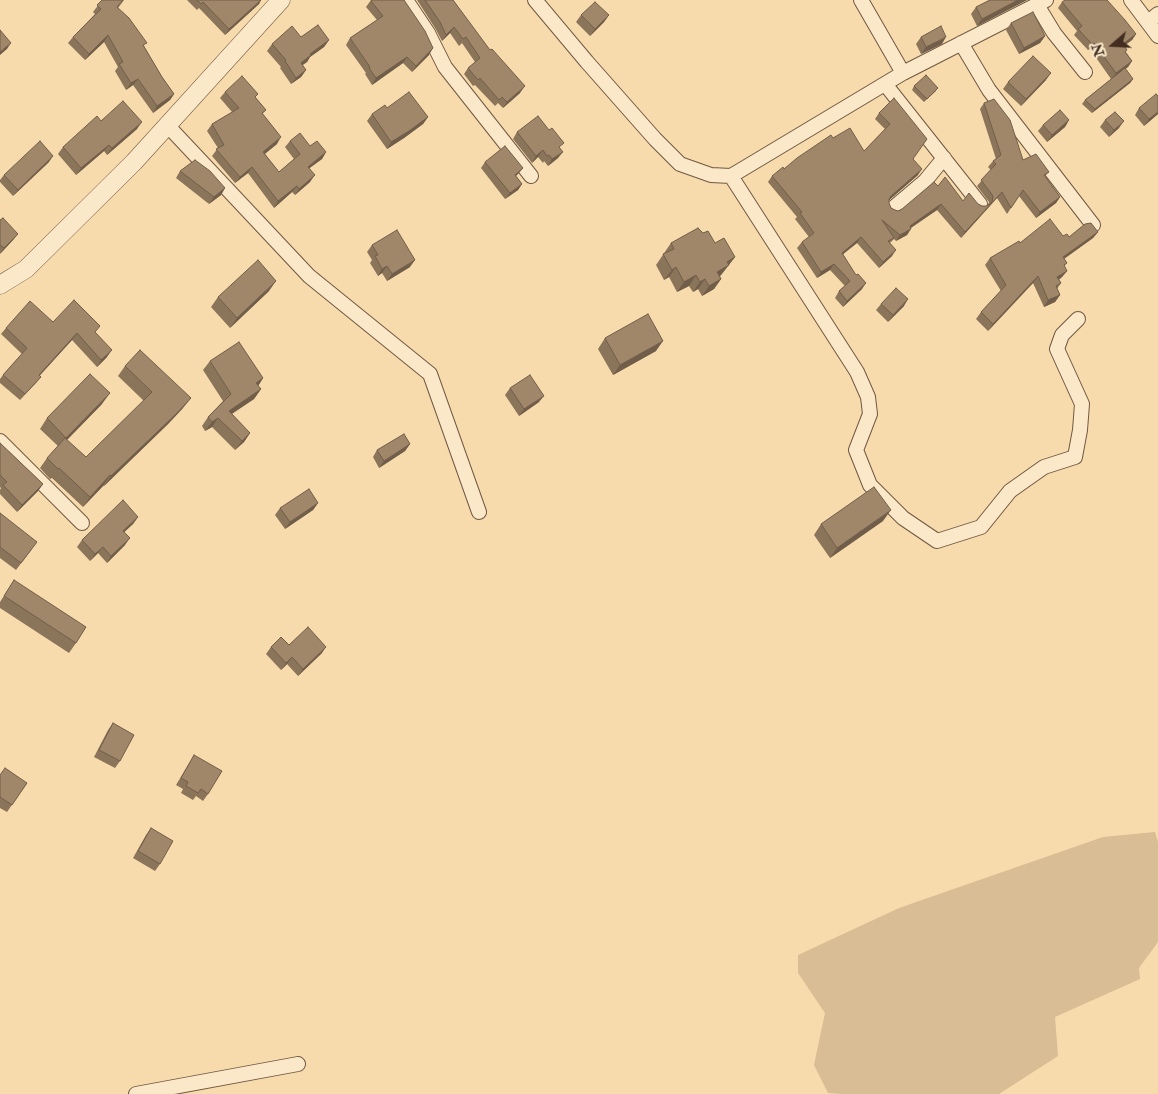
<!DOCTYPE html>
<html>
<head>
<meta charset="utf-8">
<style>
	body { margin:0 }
	#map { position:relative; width:1158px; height:1094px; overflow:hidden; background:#f8dbac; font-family:"IM FELL Double Pica",serif }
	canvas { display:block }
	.north { position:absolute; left:1088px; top:20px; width:50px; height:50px; -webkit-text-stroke:4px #fae8c9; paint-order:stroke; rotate:251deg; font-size:14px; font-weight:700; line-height:20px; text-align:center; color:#422d20 }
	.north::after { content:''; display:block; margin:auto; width:18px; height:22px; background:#422d20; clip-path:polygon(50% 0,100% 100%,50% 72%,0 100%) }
</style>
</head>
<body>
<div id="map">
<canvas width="1158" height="1094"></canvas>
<div class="north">N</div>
</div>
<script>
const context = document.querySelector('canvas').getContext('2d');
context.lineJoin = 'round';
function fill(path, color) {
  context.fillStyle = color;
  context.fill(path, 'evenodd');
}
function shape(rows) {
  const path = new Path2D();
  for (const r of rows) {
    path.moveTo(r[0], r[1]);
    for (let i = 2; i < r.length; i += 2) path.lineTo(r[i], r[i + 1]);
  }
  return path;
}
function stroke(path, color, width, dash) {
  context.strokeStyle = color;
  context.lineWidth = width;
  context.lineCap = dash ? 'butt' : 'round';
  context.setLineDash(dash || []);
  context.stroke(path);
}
fill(shape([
	[1155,832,1158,842,1158,942,1139,968,1140,979,1055,1017,1058,1056,999,1094,842,1094,828,1093,814,1065,825,1013,798,973,798,955,899,908,1103,837]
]), '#d9bd94');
const minor = shape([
	[406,0,428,33,445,67,531,176],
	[535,0,587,62,655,139,680,164,711,175,731,176,903,73,1046,0],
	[861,0,903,73],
	[1131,0,1158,36],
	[1037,5,1054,33,1085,72],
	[1148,22,1158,14],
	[961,43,989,90,1093,225],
	[885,84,980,204],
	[168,126,309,276,430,374,479,512],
	[731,176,857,372,868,397,870,414,856,450,870,485,903,518,937,541,981,527,1010,491,1044,467,1075,457,1080,430,1082,404,1057,349,1062,335,1078,319],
	[893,208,925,181,944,158],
	[0,441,82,523],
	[136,1094,298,1064]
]);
const tertiary = shape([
	[0,285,26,269,134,162,281,0]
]);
stroke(minor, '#705843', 16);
stroke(tertiary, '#705843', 19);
stroke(minor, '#fae8c9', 14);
stroke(tertiary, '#fae8c9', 18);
fill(shape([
	[102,0,124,0,118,8,144,46,162,77,174,94,170,100,153,113,133,85,126,90,115,71,118,67,104,42,85,60,68,43,73,37,95,14,93,12],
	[187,0,261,0,259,4,225,35,199,8,197,10],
	[371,0,404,0,429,55,412,72,403,63,372,85,365,74,366,73,346,45,350,38,377,20,366,7],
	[417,0,453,0,520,93,503,108,498,103,495,106,475,85,473,86,464,74,468,68,475,62,462,43,459,46,450,33,442,41,435,28],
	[990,0,1027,0,977,26,971,14,976,7],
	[1062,2,1136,34,1132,40,1124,46,1126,52,1132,61,1128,67,1125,69,1133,79,1130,83,1092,113,1082,104,1085,100,1111,79,1090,49,1088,50,1074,35,1077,31,1058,8],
	[581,15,609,15,604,22,590,36,576,22],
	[1011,23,1045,36,1040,43,1019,54,1006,30],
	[301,37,329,40,324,47,310,57,307,62,302,65,306,70,301,77,291,84,280,68,281,67,267,51,272,44],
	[921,37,942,44,921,54,916,44],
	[1046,80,1021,106,1003,89,1008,82],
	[914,86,936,91,924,102,912,90],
	[225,92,258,94,255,97,266,110,262,114,277,144,265,154,279,172,294,159,285,147,290,141,310,146,326,152,322,159,309,168,310,182,295,195,292,192,274,208,248,173,235,183,212,156,218,148,207,131,212,124,232,112,220,98],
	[894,98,918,175,889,200,889,203,891,208,895,210,898,211,902,209,938,186,963,201,978,204,982,206,986,206,988,205,989,202,977,186,991,170,988,167,993,161,996,159,980,109,984,103,1023,160,1049,172,1045,176,1060,197,1056,203,1036,218,1019,196,1007,214,997,198,961,238,937,210,911,228,907,235,896,241,894,239,890,243,892,256,879,268,857,243,843,254,862,289,843,307,835,298,839,291,845,286,830,270,817,278,797,248,802,242,809,237,795,219,797,217,768,182,772,176,833,138,864,151,885,129,875,119,879,113],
	[387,108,428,117,423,124,404,138,387,149,367,121,372,114],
	[1139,108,1158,114,1144,126,1135,115],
	[1069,120,1065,127,1047,142,1038,131,1043,125],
	[1105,120,1119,128,1109,137,1100,127],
	[101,121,137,129,107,155,104,151,76,175,58,154,63,147],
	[517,132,560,149,558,158,548,166,544,161,543,163,538,157,532,163,513,139],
	[49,162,13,196,0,182,0,180,4,175],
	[485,162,523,168,516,176,522,184,518,190,505,199,481,168],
	[180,171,225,188,221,195,209,204,176,178],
	[0,220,18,234,13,240,0,254],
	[1098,232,1093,238,1064,259,1067,263,1064,266,1067,271,1062,277,1059,280,1061,283,1057,289,1060,295,1055,302,1044,307,1033,283,988,331,976,319,981,312,1001,291,985,265,990,258,1020,243,1063,236,1069,237],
	[703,233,715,243,735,257,721,275,720,276,721,279,714,289,702,296,698,289,693,292,689,286,677,292,669,277,664,280,656,265,671,243],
	[372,245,410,267,387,281,382,273,378,276,370,263,372,260,367,252],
	[269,291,230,328,211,307,218,297],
	[881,304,904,306,888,322,876,310],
	[53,322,96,333,107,357,97,367,72,340,39,376,41,377,36,383,20,400,0,383,0,379,3,375,22,354,1,334,6,328],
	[605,338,656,351,613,375,598,349],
	[210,361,263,378,258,386,261,389,254,399,232,414,250,433,244,442,235,450,212,427,205,431,202,426,208,417,223,401,203,370],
	[125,366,183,408,168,424,104,486,103,486,83,507,52,478,50,479,40,468,47,458,58,446,40,429,47,418,102,404,67,440,86,457,144,401,118,376],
	[510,388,539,402,519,416,505,395],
	[0,443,43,484,38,491,17,512,0,494,0,490,1,488,0,487],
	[410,444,405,451,379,468,373,457,377,450],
	[318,503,313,510,285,529,275,515,280,508],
	[0,513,32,549,16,570,0,558],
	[138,517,133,524,124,532,125,545,107,563,98,553,90,561,77,547,82,540],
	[883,521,830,558,814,535,821,524],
	[14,580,76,643,69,653,0,608,0,602],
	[271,647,322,653,298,676,287,664,281,670,266,654],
	[113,723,120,761,115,768,94,757,108,730],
	[194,755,208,794,203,801,196,796,193,800,181,793,183,789,176,785],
	[0,775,27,783,7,812,0,808],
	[151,828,160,864,155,871,133,858,146,835]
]), '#8a745a');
fill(shape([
	[261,0,259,4,225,35,229,29],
	[1018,0,1027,0,977,26,982,19],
	[609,15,604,22,590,36,595,29],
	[454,27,450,33,442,41,446,35],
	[1136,34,1132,40,1118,50,1123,44],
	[108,35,104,42,85,60,89,54],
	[1045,36,1040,43,1019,54,1024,48],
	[946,37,942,44,921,54,926,47],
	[329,40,324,47,310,57,307,62,296,70,301,63,310,54],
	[11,43,7,49,0,55,0,52],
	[433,48,429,55,412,72,416,66],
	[407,57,403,63,372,85,376,78],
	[1132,61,1128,67,1112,79,1116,73],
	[306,70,301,77,291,84,296,78],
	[1051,73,1046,80,1021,106,1026,99],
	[138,79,133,85,126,90,131,83],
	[1133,79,1130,83,1092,113,1095,109],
	[525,86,520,93,503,108,507,102],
	[174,94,170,100,153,113,157,106],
	[1158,112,1158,114,1144,126,1149,119],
	[428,117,423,124,404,138,387,149,391,142],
	[1069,120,1065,127,1047,142,1052,135],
	[1124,121,1119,128,1109,137,1114,130],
	[142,122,137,129,107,155,112,148],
	[281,137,277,144,259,158,263,152],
	[109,145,104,151,76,175,81,168],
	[543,150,538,157,532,163,536,156],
	[326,152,322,159,303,173,308,167],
	[563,152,558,158,548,166,552,159],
	[53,156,49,162,13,196,18,190],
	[252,167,248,173,235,183,240,177],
	[523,168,518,174,510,181,515,175],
	[922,169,918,175,887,202,891,196],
	[315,175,310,182,295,195,299,189],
	[522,184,518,190,505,199,510,193],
	[297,186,292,192,274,208,278,201],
	[225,188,221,195,209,204,214,197],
	[1002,192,997,198,961,238,965,232],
	[1060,197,1056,203,1036,218,1040,212],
	[941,204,937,210,906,231,911,229,907,235,896,241,900,235,910,226],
	[1098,232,1093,238,1058,263,1063,257],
	[18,234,13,240,0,254,4,248],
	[861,237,857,243,837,259,842,253],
	[896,250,892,256,879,268,883,262],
	[735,257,721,275,710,282,717,272,727,262],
	[415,260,410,267,387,281,392,274],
	[834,264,830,270,817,278,821,272],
	[387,266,382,273,378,276,382,269],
	[676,267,669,277,664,280,672,270],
	[1067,271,1062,277,1052,284,1057,277],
	[696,275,689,286,677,292,684,282],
	[1038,276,1033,283,988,331,993,324],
	[705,279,698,289,693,292,700,282],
	[721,279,714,289,702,296,709,286],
	[276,281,269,291,230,328,237,318],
	[866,283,862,289,843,307,847,301],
	[1060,295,1055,302,1044,307,1048,300],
	[908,299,904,306,888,322,893,315],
	[77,333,72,340,34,382,39,375],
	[663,341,656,351,613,375,620,365],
	[112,350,107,357,97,367,101,360],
	[263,378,257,388,256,383],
	[261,389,254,399,222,420,229,411],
	[110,393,102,404,59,448,66,438],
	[544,396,539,402,519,416,524,409],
	[191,398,183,408,168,424,104,486,111,476],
	[218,418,212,427,205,431,212,422],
	[250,433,244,442,235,450,242,441],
	[410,444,405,451,379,468,384,461],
	[110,475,103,486,83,507,90,497],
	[43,484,38,491,17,512,22,505],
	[318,503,313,510,285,529,290,522],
	[891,510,883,521,830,558,837,548],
	[138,517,133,524,118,538,123,531],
	[130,538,125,545,107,563,111,556],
	[103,547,98,553,90,561,95,554],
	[326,647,322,653,298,676,303,669],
	[292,657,287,664,281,670,286,663]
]), '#715e4a');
const building = shape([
	[102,0,123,0,117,7,129,18,147,43,143,45,162,77,174,94,157,106,138,79,131,83,119,64,123,62,108,35,89,54,73,37,101,9,97,5,102,0],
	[197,0,261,0,229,29,203,2,201,4,197,0],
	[372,0,404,0,425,31,433,48,416,66,407,57,376,78,369,68,370,67,350,38,383,16,371,1,372,0],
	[425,0,453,0,490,50,492,49,525,86,507,102,502,97,499,100,480,78,478,80,468,68,480,58,466,37,463,39,454,27,446,35,440,22,425,0],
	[990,0,1018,0,982,19,976,7,990,0],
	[1065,0,1107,0,1125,20,1136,34,1123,44,1127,50,1125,52,1132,61,1116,73,1094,43,1092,44,1078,29,1082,26,1062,2,1065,0],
	[595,2,609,15,595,29,581,15,595,2],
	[1033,12,1045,36,1024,48,1011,23,1033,12],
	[318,25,329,40,310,54,311,55,301,63,306,70,296,78,285,61,286,60,272,44,292,26,301,37,318,25],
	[941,26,946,37,926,47,921,37,941,26],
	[0,30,11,43,0,52,0,30],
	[1033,56,1051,73,1026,99,1008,82,1033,56],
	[1125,68,1133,79,1095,109,1085,100,1125,68],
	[926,75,938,88,927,99,914,86,926,75],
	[242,76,258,94,255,97,266,110,262,113,281,137,263,152,279,172,300,154,290,141,300,133,310,146,317,141,326,152,308,167,315,175,299,189,297,186,278,201,252,167,240,177,216,149,224,145,212,124,239,108,225,92,242,76],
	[409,92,428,117,409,131,391,142,372,114,385,105,387,108,409,92],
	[1156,94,1158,96,1158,112,1149,119,1139,108,1156,94],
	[894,98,927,139,913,159,922,169,891,196,889,199,889,203,891,208,895,210,898,211,902,209,934,182,938,186,945,177,963,201,969,193,978,204,982,206,986,206,990,204,992,202,993,196,981,180,996,164,993,161,1001,155,984,103,994,99,1010,120,1023,160,1036,154,1049,172,1044,175,1060,197,1040,212,1023,190,1011,208,1002,192,965,232,941,204,910,226,911,229,900,235,882,220,894,238,888,241,896,250,883,262,861,237,842,253,856,275,858,274,866,283,847,301,839,291,850,281,834,264,821,272,802,242,814,233,800,213,802,212,772,176,783,167,784,169,797,158,831,135,833,138,850,128,864,151,890,124,879,113,894,98],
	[123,101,142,122,112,148,109,145,81,168,63,147,97,116,101,121,123,101],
	[1060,110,1069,120,1052,135,1043,125,1060,110],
	[1115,112,1124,121,1114,130,1105,120,1115,112],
	[538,116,549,130,552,128,564,143,559,147,563,152,552,159,549,155,547,156,543,150,536,156,517,132,538,116],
	[40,141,53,156,18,190,4,175,40,141],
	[505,146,523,168,515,175,522,184,510,193,485,162,505,146],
	[195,160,210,171,225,188,214,197,180,171,195,160],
	[3,218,18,234,4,248,0,245,0,220,3,218],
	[1050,219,1063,236,1067,234,1069,237,1085,224,1091,223,1098,232,1063,257,1067,263,1064,265,1067,271,1057,277,1061,283,1056,286,1060,295,1048,300,1038,276,993,324,981,312,1006,285,990,258,1019,241,1020,243,1050,219],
	[698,228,703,233,708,231,715,243,724,238,735,257,727,262,729,265,717,272,721,279,709,286,705,279,700,282,696,275,684,282,676,267,672,270,663,254,674,249,671,243,698,228],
	[397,230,415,260,392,274,387,266,382,269,375,256,378,255,372,245,397,230],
	[258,260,276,281,237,318,218,297,258,260],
	[896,288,908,299,893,315,881,304,896,288],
	[74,300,100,326,95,332,112,350,101,360,77,333,39,375,41,377,25,394,3,375,27,348,6,328,30,301,53,322,74,300],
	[648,314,663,341,620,365,605,338,648,314],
	[239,342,263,378,256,383,261,389,229,411,250,433,242,441,218,418,212,422,208,417,231,394,210,361,239,342],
	[140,350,191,398,176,414,111,476,110,475,90,497,59,468,58,469,47,458,65,438,86,457,152,392,125,366,140,350],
	[90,374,110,393,66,438,47,418,90,374],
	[530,375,544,396,524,409,510,388,530,375],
	[404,434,410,444,384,461,377,450,404,434],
	[0,443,43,484,22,505,3,485,7,482,0,475,0,443],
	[874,487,891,510,837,548,821,524,874,487],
	[309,489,318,503,290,522,280,508,309,489],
	[123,500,138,517,123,531,130,538,111,556,103,547,95,554,82,540,123,500],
	[0,513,37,542,21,563,0,547,0,513],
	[14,580,86,627,76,643,4,596,14,580],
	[308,627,326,647,303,669,292,657,286,663,271,647,281,637,289,645,308,627],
	[113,723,134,735,120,761,99,750,113,723],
	[194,755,222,771,208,794,201,789,198,793,186,786,188,782,181,778,194,755],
	[5,768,27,783,12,805,0,797,0,775,5,768],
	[151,828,173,841,160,864,138,851,151,828]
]);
fill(building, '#a18769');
stroke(building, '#715e4a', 1);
</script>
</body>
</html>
